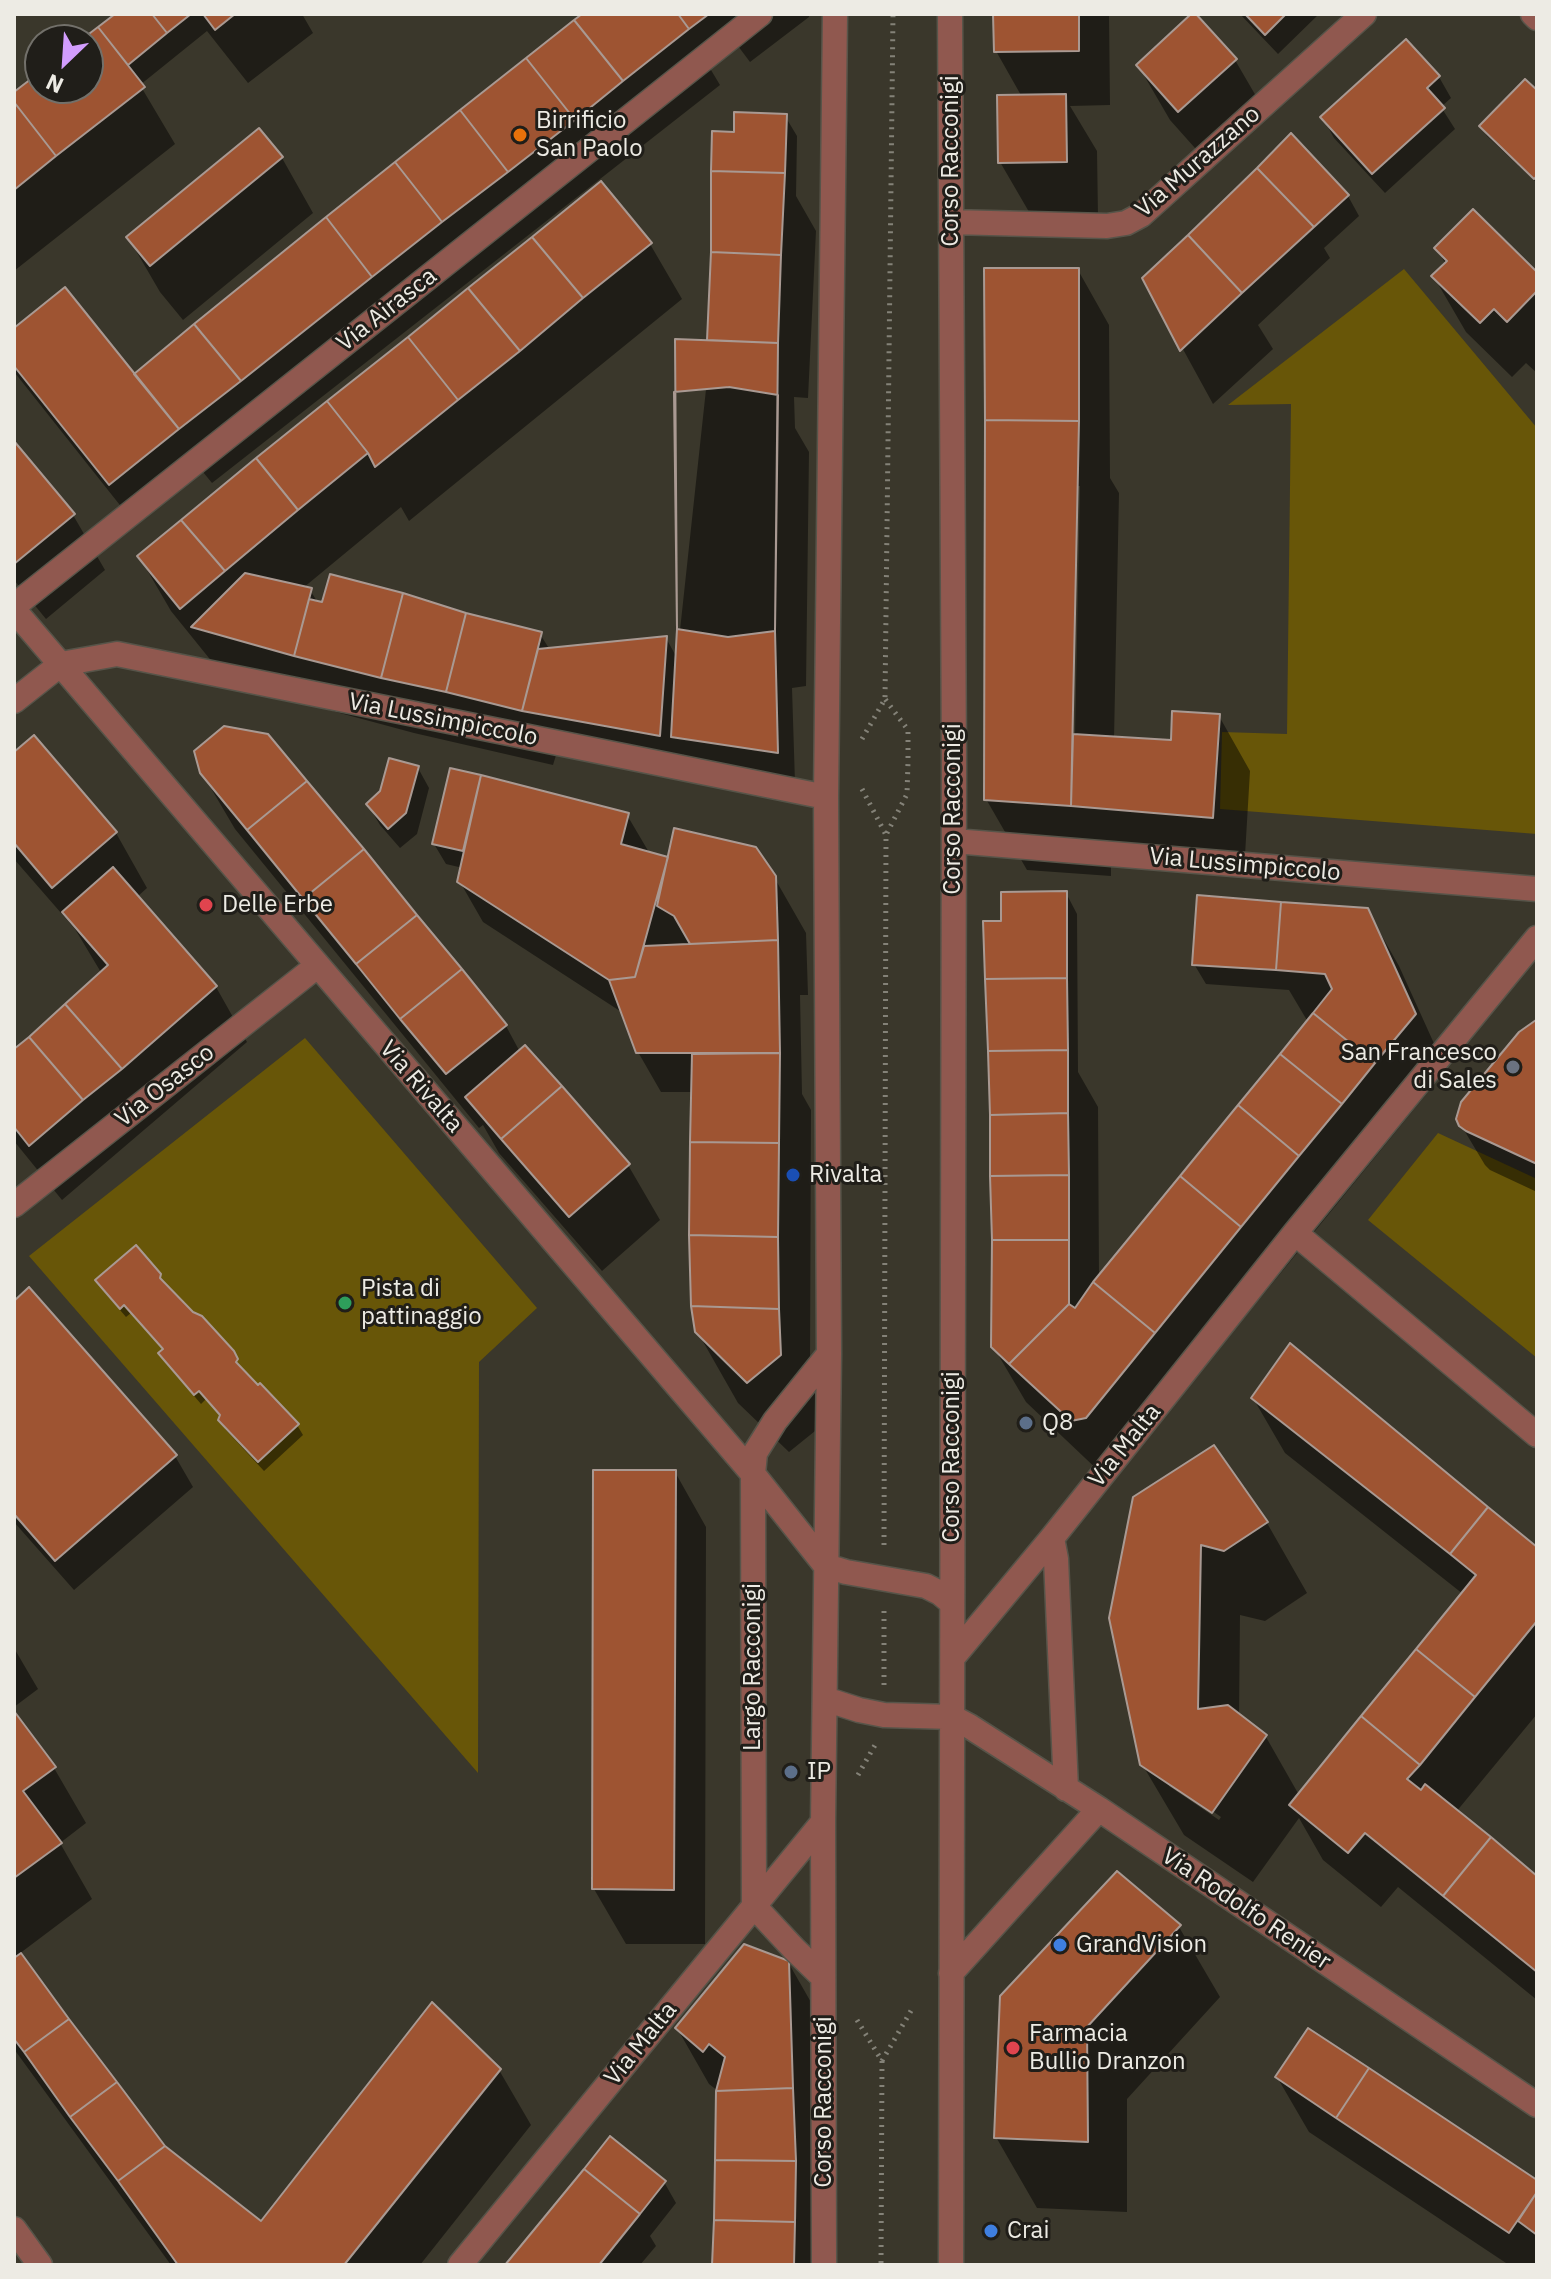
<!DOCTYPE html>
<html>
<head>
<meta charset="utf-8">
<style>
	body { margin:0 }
	#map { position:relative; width:1551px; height:2279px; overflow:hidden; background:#3a372b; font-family:"IBM Plex Sans",sans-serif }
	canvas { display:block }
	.frame { position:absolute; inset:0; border:16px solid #edebe4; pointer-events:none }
	.north { position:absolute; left:24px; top:24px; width:80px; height:80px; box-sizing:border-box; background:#201e19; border:2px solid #72706a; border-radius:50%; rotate:205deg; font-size:22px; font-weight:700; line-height:32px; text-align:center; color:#edebe4 }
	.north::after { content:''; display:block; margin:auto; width:28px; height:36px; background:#d29dfd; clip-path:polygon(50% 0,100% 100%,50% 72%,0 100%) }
</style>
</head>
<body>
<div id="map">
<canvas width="1551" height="2279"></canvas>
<div class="frame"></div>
<div class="north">N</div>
</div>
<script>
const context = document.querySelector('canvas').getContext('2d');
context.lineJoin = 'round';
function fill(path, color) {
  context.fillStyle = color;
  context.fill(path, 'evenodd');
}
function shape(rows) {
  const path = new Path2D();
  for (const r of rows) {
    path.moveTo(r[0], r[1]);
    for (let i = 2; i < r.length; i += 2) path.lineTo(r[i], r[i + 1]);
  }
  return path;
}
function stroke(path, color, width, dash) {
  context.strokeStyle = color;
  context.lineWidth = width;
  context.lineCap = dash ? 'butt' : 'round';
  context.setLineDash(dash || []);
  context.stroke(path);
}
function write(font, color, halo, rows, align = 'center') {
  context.font = font + ' "IBM Plex Sans",sans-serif';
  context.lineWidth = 6;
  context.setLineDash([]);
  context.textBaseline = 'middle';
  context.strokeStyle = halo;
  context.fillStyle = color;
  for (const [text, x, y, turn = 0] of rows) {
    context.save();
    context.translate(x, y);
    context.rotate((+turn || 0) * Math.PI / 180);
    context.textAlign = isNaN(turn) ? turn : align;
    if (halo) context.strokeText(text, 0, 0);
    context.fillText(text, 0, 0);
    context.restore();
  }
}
fill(shape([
	[1404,269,1537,428,1537,834,1220,809,1222,732,1287,734,1291,404,1228,405],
	[305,1038,537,1308,479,1362,478,1773,29,1256],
	[1438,1133,1537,1179,1537,1358,1368,1220]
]), '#685608');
fill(shape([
	[118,14,302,14,313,33,248,83,207,31,140,85,175,144,14,271,14,96,40,75,40,88,88,88,88,40,85,40],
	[585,14,809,14,809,17,750,62,726,30,699,50,720,85,212,483,194,461,127,514,15,373,14,330,140,384],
	[995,14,1109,14,1110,105,1070,106,1097,151,1098,217,1032,217,1000,162,1022,97,996,51],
	[1240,14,1319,14,1278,54],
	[1406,42,1439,77,1451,98,1441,107,1455,129,1385,193,1334,138,1323,118],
	[1235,60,1267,115,1211,166,1170,120,1138,65],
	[1537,93,1537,183,1487,136,1482,127],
	[785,116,797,136,796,196,816,231,808,398,794,397,795,428,809,452,806,686,792,688,795,783,691,767,683,754,682,774,557,752,553,765,414,733,225,682,213,663,171,611,139,556,650,244,682,299,409,521,401,507,303,588,310,590,318,603,540,634,550,650,666,638,677,658,711,343,709,340,736,134],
	[259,131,282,158,313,213,183,320,160,292,128,237],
	[1348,196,1359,216,1324,248,1330,258,1258,325,1273,349,1213,404,1144,278],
	[1437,248,1537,275,1537,373,1526,363,1512,377,1466,332,1434,277,1446,265],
	[1078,270,1109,325,1110,478,1119,493,1114,739,1173,742,1219,716,1250,771,1244,872,1111,861,1111,876,1027,870,986,799],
	[1076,486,1080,486,1075,736,1071,736],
	[14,443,73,515,105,570,46,619,14,580],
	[14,755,116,833,147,888,137,897,216,987,247,1042,62,1200,14,1141,14,1051,102,974,75,929,14,859],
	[418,768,429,788,417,834,400,848,380,825,368,805],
	[202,773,506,1026,520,1052,628,1165,660,1220,602,1271,499,1153,483,1125,479,1128,235,829],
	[480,777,627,815,650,854,774,877,806,933,808,995,800,995,802,1094,811,1110,810,1366,819,1381,820,1427,789,1452,738,1403,697,1331,694,1092,661,1092,638,1052,623,1013,483,922,460,882,463,868,446,864,434,844],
	[1066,893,1077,914,1078,1072,1098,1107,1099,1278,1308,1022,1289,990,1206,984,1194,964,1367,910,1399,966,1446,1070,1118,1473,1104,1476,1026,1402,993,1346,1003,923],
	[1537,1022,1537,1192,1490,1170,1485,1165,1461,1125],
	[160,1276,165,1286,232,1352,242,1370,297,1425,303,1435,264,1471,226,1430,220,1420,221,1417,206,1399,201,1404,166,1363,160,1354,164,1351,131,1313,126,1317,103,1290,97,1280],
	[14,1303,175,1456,193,1487,74,1590,14,1522],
	[1253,1398,1537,1549,1537,1714,1456,1812,1537,1879,1537,2000,1398,1887,1381,1907,1323,1860,1299,1818,1253,1882,1184,1835,1142,1764,1135,1499,1267,1523,1307,1593,1265,1621,1240,1615,1239,1716,1266,1737,1299,1795,1463,1594,1285,1453],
	[1169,1781,1221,1817,1219,1820,1169,1786],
	[675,1472,706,1527,705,1944,626,1944,594,1889],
	[14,1648,38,1689,14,1707],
	[14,1714,54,1768,86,1823,60,1843,92,1899,19,1954,163,2148,262,2223,499,2070,531,2125,420,2265,171,2265,14,2049],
	[1179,1927,1220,1997,1127,2099,1127,2212,1037,2208,996,2137,1002,1997],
	[788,1962,820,2018,826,2265,713,2265,718,2091,709,2084,677,2028],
	[1277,2077,1537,2183,1537,2265,1509,2265,1309,2132],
	[664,2182,676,2203,650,2236,656,2246,640,2265,508,2265]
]), '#0007');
const building = shape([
	[115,14,152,14,167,33,128,65,98,27,115,14],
	[152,14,191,14,167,33,152,14],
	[203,14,235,14,215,30,203,14],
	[582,14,678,14,689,29,623,81,574,20,582,14],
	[678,14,709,14,689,29,678,14],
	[993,14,1079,14,1079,51,994,52,993,14],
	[1191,14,1196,14,1237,59,1178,112,1136,65,1191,14],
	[1245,14,1286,14,1265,35,1245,14],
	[574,20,623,81,575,120,526,58,574,20],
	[98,27,145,87,56,156,14,102,14,92,40,72,40,88,88,88,88,40,81,40,98,27],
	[1406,39,1440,76,1427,88,1445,108,1372,174,1320,117,1406,39],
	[526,58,575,120,508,172,460,110,526,58],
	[1525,79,1537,90,1537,176,1534,179,1479,126,1525,79],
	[1066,94,1067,162,998,163,997,95,1066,94],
	[14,102,56,156,14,190,14,102],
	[460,110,508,172,442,222,395,162,460,110],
	[734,112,787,114,785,173,711,171,712,131,734,132,734,112],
	[259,128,283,157,150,266,126,237,259,128],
	[1291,133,1349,195,1314,227,1257,168,1291,133],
	[395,162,442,222,372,277,326,217,395,162],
	[1257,168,1314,227,1242,293,1188,235,1257,168],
	[711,171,785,173,781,255,711,252,711,171],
	[601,181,652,243,583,298,532,237,601,181],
	[1473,209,1537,272,1537,291,1507,322,1494,309,1480,323,1431,276,1447,261,1434,248,1473,209],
	[326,217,372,277,241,381,194,324,326,217],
	[1188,235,1242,293,1180,351,1142,278,1188,235],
	[532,237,583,298,520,351,468,288,532,237],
	[711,252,781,255,778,343,707,340,711,252],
	[984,268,1079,268,1079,421,985,420,984,268],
	[65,287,179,429,109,485,14,366,14,328,65,287],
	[468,288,520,351,458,400,408,337,468,288],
	[194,324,241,381,179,429,134,374,194,324],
	[408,337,458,400,375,467,368,453,327,401,408,337],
	[675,339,778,343,775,631,778,753,671,737,677,629,675,339],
	[729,387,778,395,775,631,728,637,677,629,674,392,729,387],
	[327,401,368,453,298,510,256,458,327,401],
	[985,420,1079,421,1071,806,984,800,985,420],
	[14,441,75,514,14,564,14,441],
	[256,458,298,510,225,571,181,520,256,458],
	[181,520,225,571,180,609,137,556,181,520],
	[245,573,312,588,294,656,191,627,245,573],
	[330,574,403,593,381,678,294,656,309,599,322,602,330,574],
	[403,593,466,613,446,692,381,678,403,593],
	[466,613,542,632,522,711,446,692,466,613],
	[667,636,660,736,522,711,538,649,667,636],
	[1172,711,1220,714,1213,818,1071,806,1073,734,1171,740,1172,711],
	[224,726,268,734,307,781,247,830,200,773,194,751,224,726],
	[34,735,117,832,52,888,14,843,14,752,34,735],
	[389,758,419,766,406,813,388,829,366,804,380,791,389,758],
	[450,768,481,775,463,851,432,844,450,768],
	[481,775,629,813,621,844,668,857,635,977,609,980,457,882,481,775],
	[307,781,364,849,303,899,247,830,307,781],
	[674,828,756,847,776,876,778,940,690,944,674,916,657,906,674,828],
	[364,849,417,915,356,964,303,899,364,849],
	[113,867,217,986,122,1069,65,1004,108,965,62,912,113,867],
	[1067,891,1067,978,985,979,983,921,1001,921,1001,892,1067,891],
	[1197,895,1281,902,1276,970,1192,965,1197,895],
	[1281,902,1368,908,1416,1014,1375,1063,1313,1013,1332,989,1325,974,1276,970,1281,902],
	[417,915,462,969,400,1019,356,964,417,915],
	[778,940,780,1053,636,1053,609,980,635,977,644,946,778,940],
	[462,969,507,1025,446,1074,400,1019,462,969],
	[1067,978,1068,1050,988,1051,985,979,1067,978],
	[65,1004,122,1069,83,1100,29,1037,65,1004],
	[1313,1013,1375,1063,1342,1104,1280,1054,1313,1013],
	[1536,1020,1537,1020,1537,1164,1466,1131,1459,1126,1456,1119,1461,1102,1519,1032,1536,1020],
	[29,1037,83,1100,29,1146,14,1127,14,1049,29,1037],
	[525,1045,562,1086,501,1139,465,1097,525,1045],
	[1068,1050,1068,1113,990,1115,988,1051,1068,1050],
	[780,1053,779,1143,690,1142,692,1054,780,1053],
	[1280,1054,1342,1104,1299,1156,1238,1105,1280,1054],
	[562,1086,630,1164,569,1217,501,1139,562,1086],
	[1238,1105,1299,1156,1241,1227,1180,1176,1238,1105],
	[1068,1113,1069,1175,990,1176,990,1115,1068,1113],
	[690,1142,779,1143,778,1237,689,1235,690,1142],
	[1069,1175,1069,1240,992,1240,990,1176,1069,1175],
	[1180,1176,1241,1227,1155,1333,1093,1282,1180,1176],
	[689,1235,778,1237,779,1309,691,1306,689,1235],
	[992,1240,1069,1240,1069,1304,1009,1364,991,1347,992,1240],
	[136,1245,161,1274,160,1278,193,1312,202,1316,234,1351,238,1359,236,1362,258,1385,260,1383,299,1424,258,1462,218,1420,220,1415,199,1391,194,1395,158,1353,163,1349,124,1305,120,1309,95,1280,136,1245],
	[1093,1282,1155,1333,1086,1418,1071,1421,1009,1364,1069,1304,1075,1308,1093,1282],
	[29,1287,177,1455,55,1561,14,1514,14,1301,29,1287],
	[691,1306,779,1309,781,1355,747,1383,695,1332,691,1306],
	[1290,1343,1488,1507,1450,1554,1251,1398,1290,1343],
	[1214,1445,1268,1522,1224,1551,1201,1545,1198,1709,1228,1705,1267,1735,1212,1813,1140,1765,1109,1618,1133,1497,1214,1445],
	[593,1470,676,1470,674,1890,592,1889,593,1470],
	[1488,1507,1537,1547,1537,1621,1475,1697,1416,1649,1476,1575,1450,1554,1488,1507],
	[1416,1649,1475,1697,1420,1765,1361,1716,1416,1649],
	[14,1711,56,1767,23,1791,62,1843,14,1878,14,1711],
	[1361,1716,1420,1765,1407,1779,1421,1790,1425,1784,1491,1837,1443,1896,1365,1833,1348,1853,1289,1805,1361,1716],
	[1491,1837,1537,1876,1537,1972,1443,1896,1491,1837],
	[1117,1871,1181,1925,1087,2027,1088,2142,994,2138,1000,1996,1117,1871],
	[744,1944,789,1961,793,2088,716,2091,725,2057,709,2044,703,2052,675,2028,744,1944],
	[21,1953,69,2019,24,2052,14,2039,14,1958,21,1953],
	[432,2002,501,2069,344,2265,178,2265,118,2181,165,2146,261,2221,432,2002],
	[69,2019,117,2082,70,2117,24,2052,69,2019],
	[1308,2028,1369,2068,1336,2118,1275,2077,1308,2028],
	[1369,2068,1537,2180,1537,2192,1509,2233,1336,2118,1369,2068],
	[117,2082,165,2146,118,2181,70,2117,117,2082],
	[793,2088,796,2161,715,2160,716,2091,793,2088],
	[610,2136,666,2181,640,2214,584,2169,610,2136],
	[715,2160,796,2161,795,2222,714,2220,715,2160],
	[584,2169,640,2214,599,2265,505,2265,584,2169],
	[1537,2192,1537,2235,1518,2221,1537,2192],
	[714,2220,795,2222,794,2265,712,2265,714,2220]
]);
fill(building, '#9e5432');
stroke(building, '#a99992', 2);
const minor = shape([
	[950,14,954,766,951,2265],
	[1533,14,1537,18],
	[951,222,1107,226,1126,223,1141,215,1364,14],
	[14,606,760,14],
	[14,610,753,1474,826,1566],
	[14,701,61,664,117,654,826,797],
	[954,841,1537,889],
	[14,1205,317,966],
	[1295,1233,1537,1435],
	[1052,1538,1056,1559,1066,1789],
	[826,1566,846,1572,926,1586,940,1593,952,1603],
	[953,1657,1052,1538,1295,1233,1537,938],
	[825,1699,859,1710,884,1715,952,1717,969,1726,1099,1809,1537,2105],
	[951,1973,1099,1809],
	[823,1977,794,1949,754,1906,753,1474,755,1453,775,1421,829,1354],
	[14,2229,40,2265],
	[460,2265,823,1822],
	[824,2265,823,1822,829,1354,826,797,835,14]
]);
stroke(minor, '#575449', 27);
stroke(shape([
	[862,739,885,699,893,14],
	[862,789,886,835],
	[884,1545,886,835,907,794,908,762,908,730,885,699],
	[884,1685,884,1611],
	[858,1775,875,1745],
	[857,2020,882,2061,881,2265],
	[882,2061,912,2009]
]), '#848278', 5, [2, 6]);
stroke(minor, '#90584f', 24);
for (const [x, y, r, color] of [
	[520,135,8,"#e8710a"],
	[206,905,8,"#e0444e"],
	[1513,1067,8,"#6b7280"],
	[793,1175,8,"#1a4fb4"],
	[345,1303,8,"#2e9e5b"],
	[1026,1423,8,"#5c6f8a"],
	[791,1772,8,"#5c6f8a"],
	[1060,1945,8,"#3f7fe0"],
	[1013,2048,8,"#e0444e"],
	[991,2231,8,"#3f7fe0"]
]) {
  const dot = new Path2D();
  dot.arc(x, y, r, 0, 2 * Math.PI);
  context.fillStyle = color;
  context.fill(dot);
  stroke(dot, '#201e19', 3);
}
write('24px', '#edebe4', '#201e19', [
	["Birrificio",536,121],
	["San Paolo",536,149],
	["Delle Erbe",222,905],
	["San Francesco",1497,1053,"right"],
	["di Sales",1497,1081,"right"],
	["Rivalta",809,1175],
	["Pista di",361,1289],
	["pattinaggio",361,1317],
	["Q8",1042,1423],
	["IP",807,1772],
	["GrandVision",1076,1945],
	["Farmacia",1029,2034],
	["Bullio Dranzon",1029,2062],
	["Crai",1007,2231]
], 'left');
write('24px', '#edebe4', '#201e19', [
	["Corso Racconigi",951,161,-90],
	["Via Murazzano",1198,162,-41],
	["Via Airasca",387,310,-38],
	["Via Lussimpiccolo",443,720,11],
	["Corso Racconigi",953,809,-90],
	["Via Lussimpiccolo",1245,865,5],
	["Via Osasco",165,1086,-38],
	["Via Rivalta",421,1087,49],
	["Via Malta",1125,1446,-51],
	["Corso Racconigi",952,1457,-90],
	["Largo Racconigi",753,1667,-90],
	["Via Rodolfo Renier",1246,1909,34],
	["Via Malta",641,2044,-51],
	["Corso Racconigi",824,2102,-90]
]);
</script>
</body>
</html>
